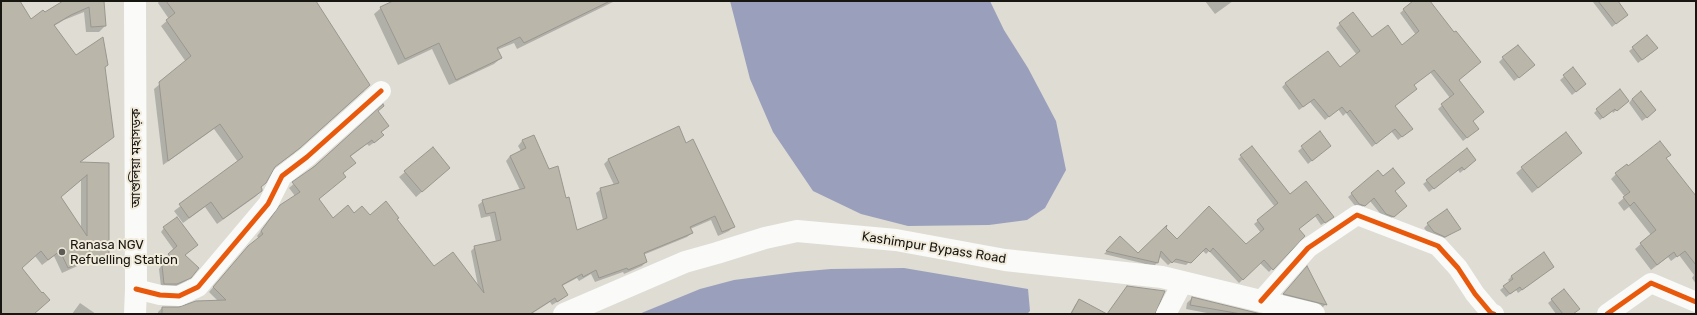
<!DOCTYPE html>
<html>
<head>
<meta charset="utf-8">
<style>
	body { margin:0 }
	#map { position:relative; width:1697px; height:315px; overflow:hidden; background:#dedcd3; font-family:Rubik,sans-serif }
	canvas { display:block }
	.frame { position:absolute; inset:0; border:2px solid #181611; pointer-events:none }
</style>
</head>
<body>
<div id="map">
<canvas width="1697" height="315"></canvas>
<div class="frame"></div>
</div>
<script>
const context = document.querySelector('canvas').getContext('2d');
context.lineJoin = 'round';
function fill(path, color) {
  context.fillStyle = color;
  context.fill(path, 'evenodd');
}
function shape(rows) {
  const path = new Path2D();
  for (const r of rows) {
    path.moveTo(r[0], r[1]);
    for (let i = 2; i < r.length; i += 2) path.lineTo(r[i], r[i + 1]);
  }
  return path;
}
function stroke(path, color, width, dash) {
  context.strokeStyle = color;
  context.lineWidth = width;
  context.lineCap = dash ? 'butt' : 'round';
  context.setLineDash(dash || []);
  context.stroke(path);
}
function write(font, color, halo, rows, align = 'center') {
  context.font = font + ' Rubik,"Noto Sans Bengali",sans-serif';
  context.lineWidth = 4;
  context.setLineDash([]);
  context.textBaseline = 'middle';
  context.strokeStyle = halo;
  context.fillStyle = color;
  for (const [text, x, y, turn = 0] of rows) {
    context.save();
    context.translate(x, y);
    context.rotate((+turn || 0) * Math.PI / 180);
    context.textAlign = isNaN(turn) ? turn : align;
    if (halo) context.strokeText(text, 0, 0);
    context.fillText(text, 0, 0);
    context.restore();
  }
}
fill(shape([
	[730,1,990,1,1004,30,1028,68,1056,121,1066,170,1045,208,1027,220,989,225,908,226,861,214,813,191,773,132,750,79],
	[904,268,1028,289,1030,311,1027,314,639,314,700,289,734,280,796,272,831,269]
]), '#9aa0bc');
fill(shape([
	[1,1,19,1,31,21,69,1,103,1,105,26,99,32,86,32,84,12,64,20,54,26,76,56,107,65,104,68,107,142,79,163,108,164,108,258,102,264,82,264,62,273,54,256,42,265,35,256,21,268,41,294,49,300,34,314,1,314],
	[81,180,81,230,60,197],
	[159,1,315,1,364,91,293,154,272,169,256,189,261,191,255,197,217,224,205,207,183,223,174,211,238,162,214,129,163,165,154,89,186,62,161,26,169,19,158,3],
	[396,1,615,1,517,49,514,43,497,50,501,58,494,64,449,85,432,49,398,65,374,14,381,8],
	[1205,1,1233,1,1215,14],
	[1414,1,1429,1,1472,122,1474,132,1463,141,1438,109,1450,98,1430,72,1413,86,1394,107,1408,132,1398,140,1391,131,1372,147,1346,113,1343,116,1338,109,1325,120,1310,102,1299,110,1282,87,1285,84,1328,52,1340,68,1357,55,1336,28,1340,24,1353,14,1372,38,1402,46,1416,35,1400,13],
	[1594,1,1617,1,1623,18,1612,27,1593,2],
	[1633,48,1653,52,1638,63,1629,51],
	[1503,58,1530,69,1514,81,1499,62],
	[1573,69,1585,84,1572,95,1560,80],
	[1632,99,1651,114,1642,121,1629,103],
	[1625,104,1613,113,1612,111,1600,120,1594,113,1597,110],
	[377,111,388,126,380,133,378,140,369,146,367,144,350,157,342,173,318,200,332,219,354,214,396,219,434,268,478,286,471,251,475,247,496,242,490,216,481,218,478,205,483,201,520,190,506,161,510,156,521,151,518,146,522,141,533,136,549,170,565,199,576,232,603,220,596,193,601,189,614,185,604,164,609,159,686,144,733,227,729,231,718,236,711,220,690,229,692,233,687,237,643,255,646,262,642,266,624,274,623,272,595,282,591,274,579,281,577,278,562,286,567,295,562,299,552,305,550,302,533,313,533,314,158,314,158,312,162,308,179,308,218,301,209,292,243,252,259,239,257,236,276,211,295,196,289,188],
	[1320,133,1326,149,1308,164,1298,151],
	[1252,147,1290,196,1329,220,1321,225,1315,216,1298,229,1304,236,1269,272,1260,263,1239,283,1209,251,1206,254,1202,250,1186,265,1172,262,1168,265,1159,256,1157,263,1154,266,1104,254,1120,238,1138,255,1177,240,1246,245,1261,233,1254,224,1275,207,1238,159],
	[1467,150,1471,164,1460,173,1458,170,1429,192,1423,184],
	[1581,153,1532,193,1516,173,1522,168],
	[1670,154,1665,159,1696,198,1696,284,1692,278,1694,275,1679,255,1671,261,1668,257,1651,270,1635,249,1651,235,1629,207,1624,211,1618,203,1625,197,1611,179,1616,174,1628,167],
	[449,168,416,197,399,177,405,172],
	[1378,171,1394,191,1402,210,1389,220,1383,217,1370,201,1360,209,1356,207,1348,197],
	[1428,224,1459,229,1441,240,1430,236,1424,228],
	[164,228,197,245,184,256,190,277,186,281,172,288,161,287,159,269,162,265,170,264,165,258,174,250,161,232],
	[1553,267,1518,293,1516,290,1506,297,1500,290,1510,282,1508,280,1512,276],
	[1307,268,1325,305,1320,310,1279,299],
	[1564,290,1573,314,1556,314,1548,303],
	[1192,298,1254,314,1212,314,1186,309,1187,303],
	[1079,300,1105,314,1070,314,1075,305],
	[80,303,96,314,72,314]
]), '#0003');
const building = shape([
	[1,1,20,1,31,19,43,10,45,12,63,1,104,1,106,26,91,27,89,7,71,15,54,25,76,55,103,37,108,65,105,67,114,137,80,162,109,163,109,259,88,259,68,268,60,251,48,260,41,251,22,268,42,293,43,292,50,300,34,314,1,314,1,1],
	[87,175,87,236,61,197,87,175],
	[166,1,316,1,370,85,300,148,275,167,266,183,261,187,262,189,262,191,223,219,211,202,189,218,179,204,243,157,220,124,168,161,159,82,191,56,166,20,175,13,166,1],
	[393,1,610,1,524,43,520,37,497,48,502,58,456,80,439,43,405,59,380,7,393,1],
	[1413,1,1430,1,1454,32,1456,31,1481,62,1459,80,1484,112,1473,121,1479,129,1467,138,1453,121,1441,104,1454,94,1434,70,1414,85,1417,89,1395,106,1413,129,1402,137,1395,129,1376,144,1350,110,1347,113,1342,107,1329,117,1314,99,1303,107,1285,83,1328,51,1340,67,1360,51,1339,23,1353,12,1372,37,1388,25,1402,45,1419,31,1403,9,1413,1],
	[1598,1,1618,1,1628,15,1616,24,1598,1],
	[1647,35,1658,48,1642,60,1632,47,1647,35],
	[1518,45,1535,65,1519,78,1502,57,1518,45],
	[1573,67,1586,84,1576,92,1563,75,1573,67],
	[1620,89,1629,101,1617,111,1615,109,1603,118,1596,109,1620,89],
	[1641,91,1656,110,1647,118,1632,99,1641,91],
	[383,104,384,106,378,111,389,126,381,132,384,135,374,143,372,140,350,156,356,163,343,173,346,177,319,199,333,218,348,205,354,213,362,206,370,215,386,201,399,218,397,219,434,266,453,252,484,293,474,246,501,240,495,212,486,214,482,200,525,188,510,156,526,148,522,140,534,135,549,169,558,166,566,198,569,197,577,230,607,218,600,188,619,183,608,159,679,126,686,143,693,139,735,227,722,232,715,216,690,227,693,233,644,253,647,262,628,270,627,268,599,278,596,270,583,277,582,274,562,285,568,295,557,302,555,298,530,314,162,314,162,307,179,307,196,301,226,300,213,287,248,246,263,234,261,231,280,205,300,192,292,182,315,166,383,104],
	[1320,131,1331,146,1312,161,1301,146,1320,131],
	[1566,132,1582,153,1538,188,1521,167,1566,132],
	[1660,141,1671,155,1666,158,1696,196,1696,265,1685,251,1677,257,1674,252,1657,265,1640,243,1656,230,1634,202,1630,206,1623,197,1630,192,1615,173,1627,164,1628,166,1660,141],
	[1252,146,1290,194,1306,181,1334,217,1325,223,1318,214,1299,229,1305,236,1273,270,1264,260,1243,280,1213,248,1210,252,1206,248,1191,263,1176,259,1172,263,1161,251,1158,263,1106,251,1120,236,1138,253,1167,225,1166,228,1177,239,1209,206,1246,244,1264,229,1257,220,1278,203,1240,155,1252,146],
	[433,147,450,168,422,192,404,171,433,147],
	[1467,148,1476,160,1464,170,1462,167,1434,189,1426,180,1467,148],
	[1393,168,1405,183,1395,191,1407,206,1394,217,1386,214,1374,198,1365,206,1359,204,1351,193,1378,170,1383,176,1393,168],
	[1447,209,1461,229,1445,237,1434,232,1427,223,1447,209],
	[177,217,198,245,185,255,199,268,191,278,177,284,164,284,162,265,175,263,168,254,177,246,163,227,177,217],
	[1544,252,1554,267,1522,290,1520,287,1510,294,1503,286,1513,279,1511,276,1544,252],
	[1307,266,1327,305,1283,294,1307,266],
	[1127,286,1165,291,1155,314,1071,314,1079,299,1107,314,1127,286],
	[1564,289,1580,309,1573,314,1563,314,1551,299,1564,289],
	[1192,297,1261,314,1241,314,1190,305,1192,297]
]);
fill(building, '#bab6a9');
stroke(building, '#989690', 1);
stroke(shape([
	[136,289,160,295,179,296,198,287,268,204,282,176,307,157,381,91],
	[1261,301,1308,248,1357,215,1438,246,1458,268,1475,294,1491,313,1494,314],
	[1166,314,1183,282],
	[1607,314,1651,283,1696,302]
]), '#fafaf8', 20);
stroke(shape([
	[564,314,685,262,717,253,765,238,797,231,896,240,1005,260,1162,277,1314,314]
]), '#fafaf8', 22);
stroke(shape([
	[135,314,136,289,135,1]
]), '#fafaf8', 22);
stroke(shape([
	[136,289,160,295,179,296,198,287,268,204,282,176,307,157,381,91],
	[1261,301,1308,248,1357,215,1438,246,1458,268,1475,294,1491,313,1494,314],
	[1607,314,1651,283,1696,302]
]), '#e8590c', 5);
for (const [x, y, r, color] of [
	[62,252,4,"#5d5b55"]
]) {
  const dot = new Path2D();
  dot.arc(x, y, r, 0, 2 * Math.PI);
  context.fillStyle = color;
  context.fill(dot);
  stroke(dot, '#f1ebdc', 1.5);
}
write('13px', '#181611', '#f1ebdc', [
	["আশুলিয়া মহাসড়ক",136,158,-90],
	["Kashimpur Bypass Road",934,248,9]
]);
write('13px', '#181611', '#f1ebdc', [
	["Ranasa NGV",70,245],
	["Refuelling Station",70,260]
], 'left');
</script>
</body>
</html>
